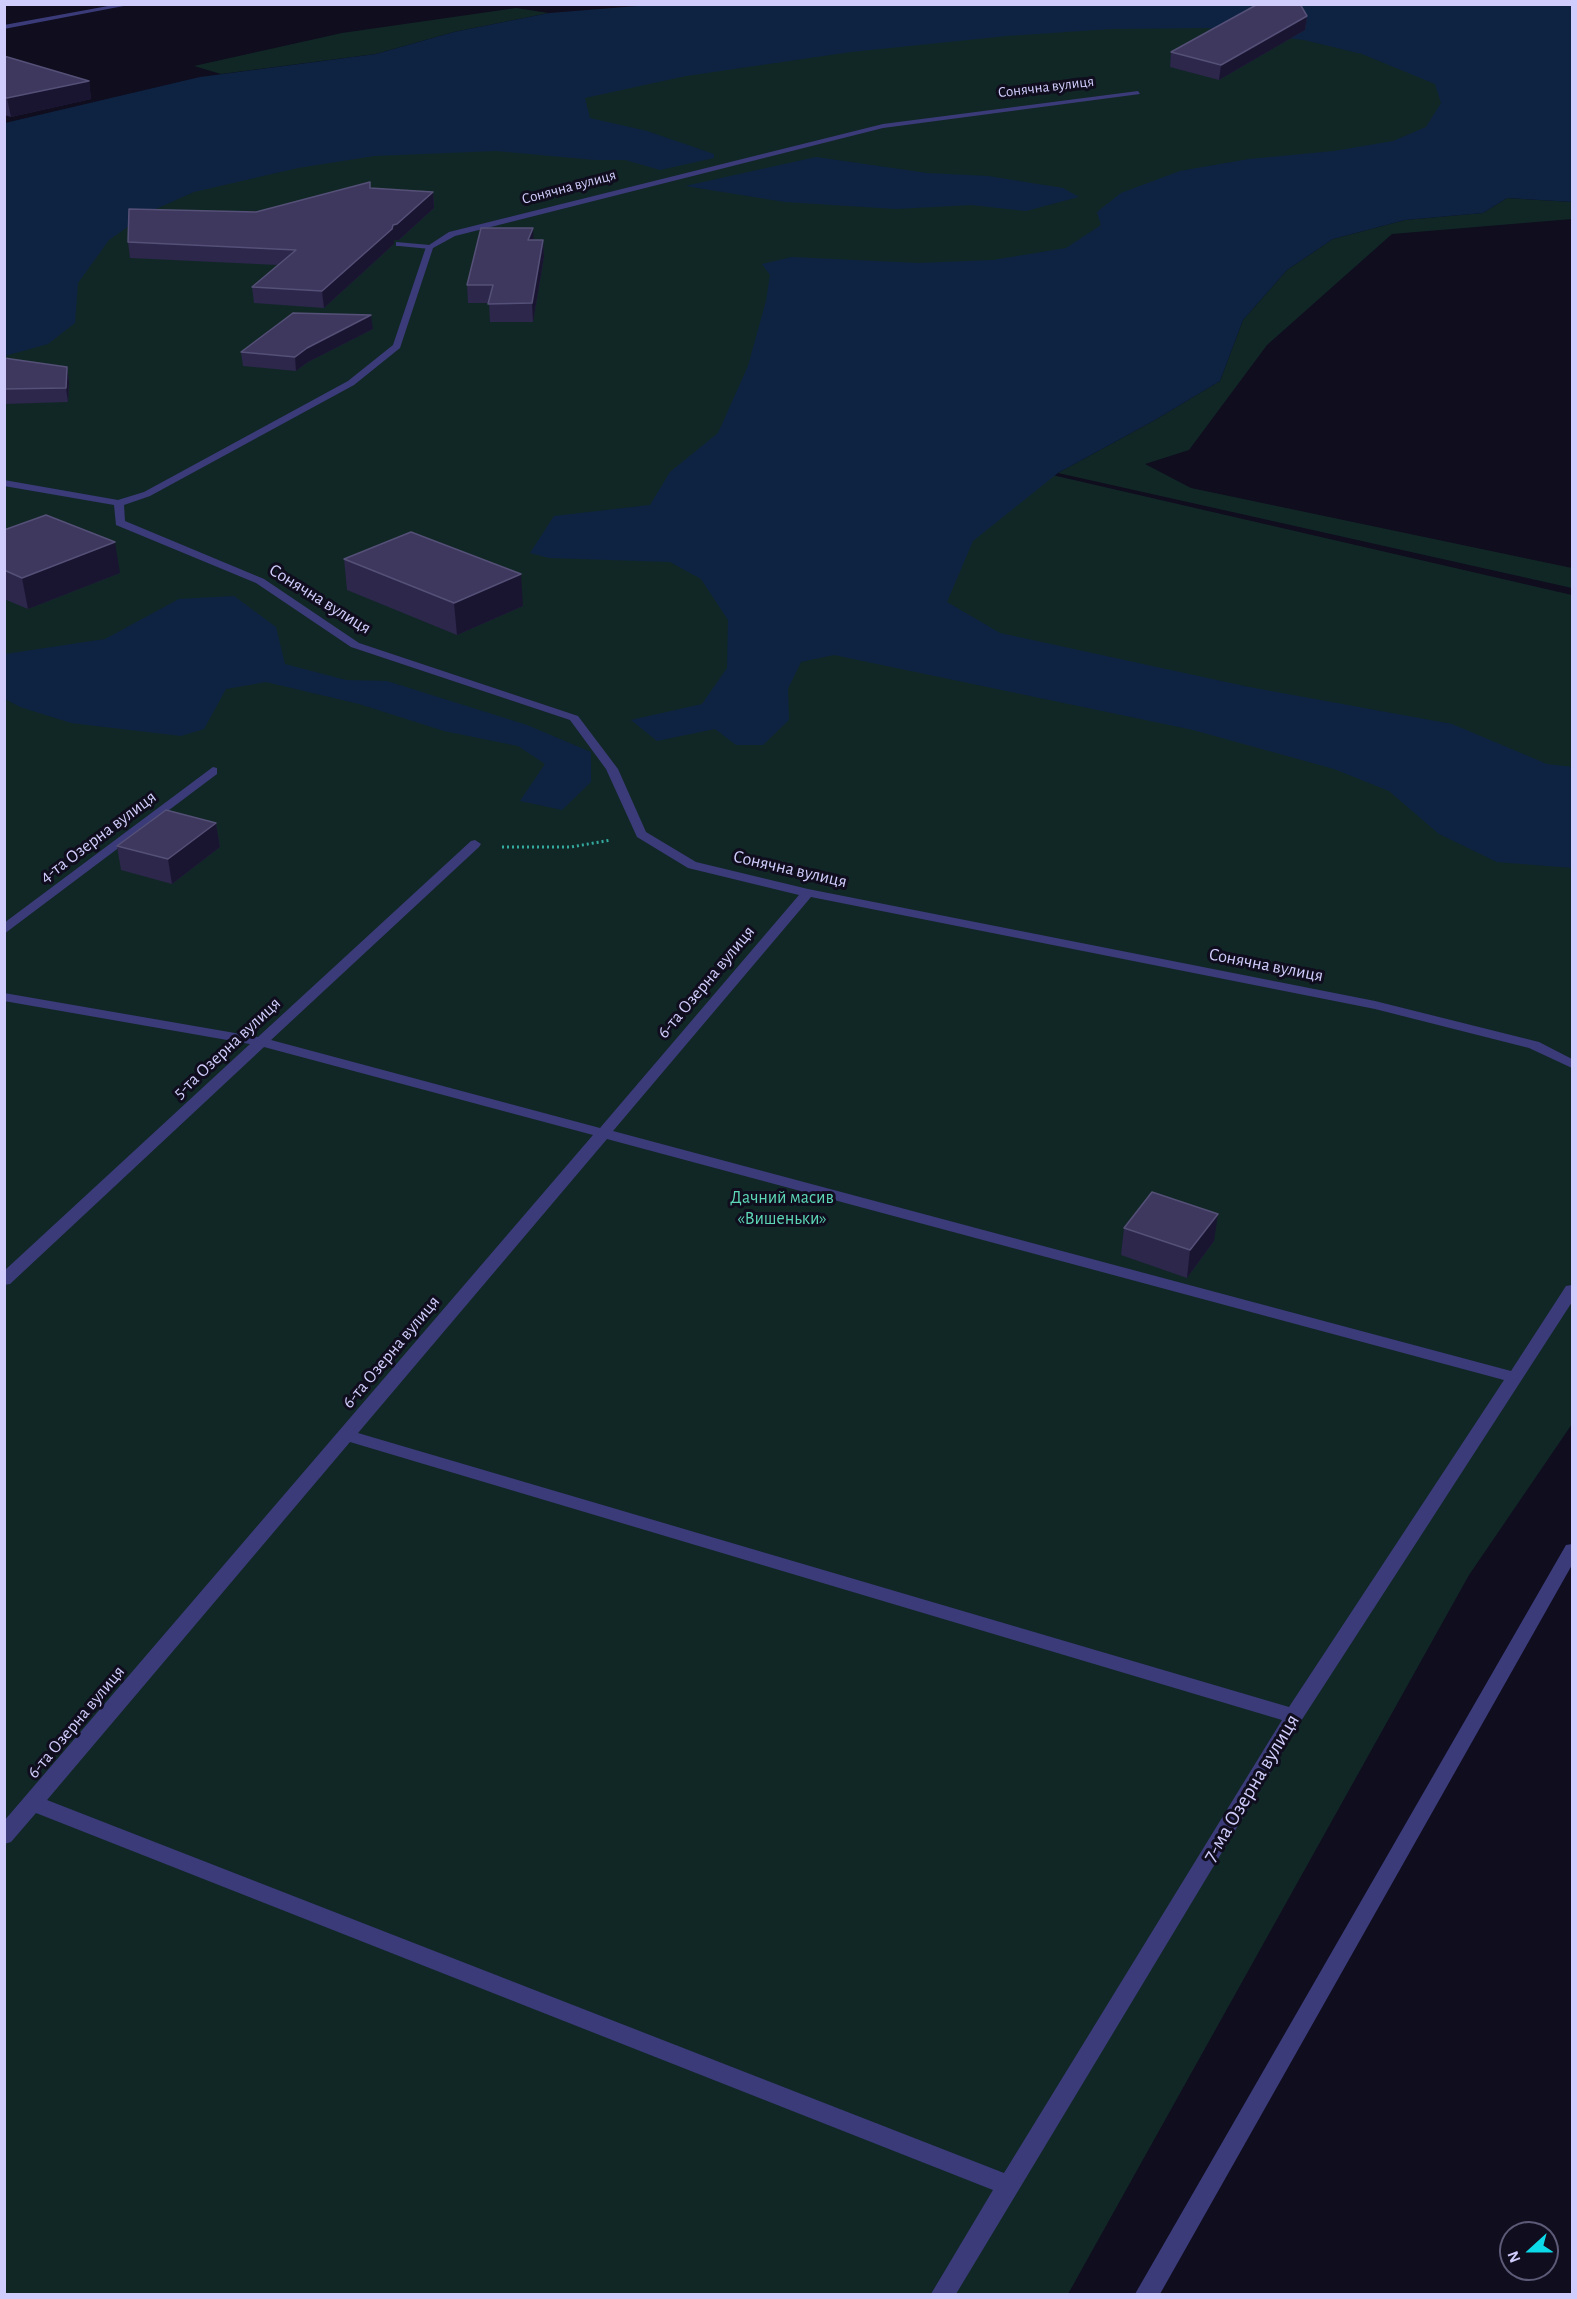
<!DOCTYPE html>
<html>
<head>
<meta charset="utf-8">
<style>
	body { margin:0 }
	#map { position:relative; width:1577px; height:2299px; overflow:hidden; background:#0f0d1e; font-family:"Alegreya Sans",sans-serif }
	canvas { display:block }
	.frame { position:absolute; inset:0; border:6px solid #d0cdfc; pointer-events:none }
	.north { position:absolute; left:1499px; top:2221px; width:60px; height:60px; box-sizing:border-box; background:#0f0d1e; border:2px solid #5c5a77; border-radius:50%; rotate:249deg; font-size:16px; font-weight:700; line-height:24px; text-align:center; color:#d0cdfc }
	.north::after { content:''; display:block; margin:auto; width:21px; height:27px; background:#0cdae8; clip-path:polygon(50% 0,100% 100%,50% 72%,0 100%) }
</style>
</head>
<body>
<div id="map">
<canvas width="1577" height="2299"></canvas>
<div class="frame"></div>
<div class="north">N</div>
</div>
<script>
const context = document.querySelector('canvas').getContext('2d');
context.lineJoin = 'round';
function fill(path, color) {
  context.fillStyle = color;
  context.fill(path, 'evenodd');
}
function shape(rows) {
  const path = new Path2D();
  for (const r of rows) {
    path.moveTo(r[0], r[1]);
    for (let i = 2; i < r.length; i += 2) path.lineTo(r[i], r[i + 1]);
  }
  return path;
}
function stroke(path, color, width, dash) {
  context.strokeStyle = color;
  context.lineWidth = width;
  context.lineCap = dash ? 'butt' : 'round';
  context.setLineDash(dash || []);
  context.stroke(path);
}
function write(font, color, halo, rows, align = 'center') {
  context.font = font + ' "Alegreya Sans",sans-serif';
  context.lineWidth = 6;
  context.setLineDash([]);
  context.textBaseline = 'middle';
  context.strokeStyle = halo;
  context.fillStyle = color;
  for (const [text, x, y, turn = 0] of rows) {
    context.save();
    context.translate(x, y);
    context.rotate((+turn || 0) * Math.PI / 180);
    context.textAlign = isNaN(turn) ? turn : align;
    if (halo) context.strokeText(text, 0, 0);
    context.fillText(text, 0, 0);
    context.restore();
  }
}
fill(shape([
	[516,8,549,13,454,32,376,54,221,74,194,66,342,33],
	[1222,18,1408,52,1514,104,1009,465,1572,595,1572,1424,1469,1575,1068,2294,5,2294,4,172,671,61],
	[1507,198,1572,202,1572,219,1392,234,1267,345,1189,450,1145,464,1191,488,1572,568,1572,588,1058,473,1155,420,1220,381,1243,320,1287,270,1333,239,1405,220,1483,213]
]), '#112726');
fill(shape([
	[650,5,1572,5,1572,202,1507,198,1483,213,1405,220,1333,239,1287,270,1243,320,1220,381,1155,420,1058,473,973,541,947,602,1000,633,1249,687,1452,724,1547,764,1572,767,1572,868,1497,862,1439,834,1389,791,1334,769,1193,730,834,655,801,662,788,689,789,720,763,745,736,745,715,729,657,741,631,720,702,704,727,668,728,620,701,579,670,562,549,558,530,553,554,516,650,505,670,472,718,433,748,366,766,301,770,275,762,264,792,257,918,263,993,260,1066,248,1101,225,1097,212,1121,193,1180,171,1249,159,1334,151,1393,141,1426,127,1441,103,1435,84,1362,54,1304,40,1206,28,1111,29,1007,36,851,52,686,76,585,98,590,118,647,131,714,154,714,158,660,170,625,160,595,160,496,151,374,156,298,168,194,192,149,212,109,240,78,283,75,323,48,344,5,356,5,123,200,77,376,54,454,32,549,13],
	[816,157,927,173,988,176,1063,188,1079,197,1026,211,971,205,896,209,785,202,685,186],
	[234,596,276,627,285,664,346,680,387,681,527,725,591,752,591,782,562,810,520,801,545,764,518,746,444,731,359,704,266,682,226,689,204,729,181,736,71,723,20,707,5,699,5,654,105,639,179,599]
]), '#0e2341');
stroke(shape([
	[502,847,571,847,611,840]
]), '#34a99e', 3, [2, 3]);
fill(shape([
	[396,242,430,245,434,247,430,249,399,246,396,246,396,242]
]), '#3b3b7a');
fill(shape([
	[119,4,134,4,4,29,4,25,119,4],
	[1138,91,1140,94,883,128,455,236,433,248,400,348,354,385,150,496,124,505,125,521,264,579,359,643,578,716,618,769,646,832,696,862,808,889,1375,1001,1539,1042,1572,1059,1572,1068,1529,1048,1375,1009,811,897,613,1131,1511,1371,1566,1286,1572,1285,1572,1302,1301,1721,956,2294,931,2294,993,2190,36,1813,11,1842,4,1844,4,1821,593,1135,264,1047,10,1284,4,1285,4,1271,250,1044,4,1001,4,993,258,1037,471,841,475,840,481,844,479,847,271,1040,600,1128,799,895,688,868,637,837,606,769,570,720,351,647,256,583,116,525,114,505,4,486,4,480,118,500,144,492,348,381,393,345,426,247,449,232,883,124,1138,91],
	[607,1139,1504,1380,1289,1707,358,1433,607,1139],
	[350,1442,1282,1720,1004,2173,47,1800,350,1442],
	[213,767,217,768,217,774,4,934,4,923,213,767],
	[1572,1544,1572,1565,1160,2294,1135,2294,1566,1545,1572,1544]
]), '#3b3b7a');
fill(shape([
	[1307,16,1305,30,1219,80,1170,67,1171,52],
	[4,56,89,81,91,99,11,117,4,115],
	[370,188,433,192,434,208,399,240,394,240,394,244,324,308,254,303,252,287,278,265,130,258,128,242,256,212],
	[534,240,543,240,544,257,533,322,490,322,489,303,468,303,467,285],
	[373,329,308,362,296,371,243,366,241,352],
	[4,358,67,367,69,382,68,402,4,404],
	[4,530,120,573,28,609,4,599],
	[344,559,523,606,457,635,347,590],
	[216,823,220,847,172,884,121,870,117,846],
	[1124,1228,1214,1241,1187,1278,1121,1255]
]), '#2c274b');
fill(shape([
	[1307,16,1305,30,1219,80,1221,65],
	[89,81,91,99,11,117,7,98],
	[433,192,434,208,399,240,394,240,394,244,324,308,322,291,393,225],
	[533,228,534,246,528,240],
	[543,240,544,257,533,322,532,303],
	[371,315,373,329,308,362,296,371,295,357,307,348],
	[67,367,69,382,68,402,66,388],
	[115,542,120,573,28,609,22,578],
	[521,574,523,606,457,635,454,603],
	[216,823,220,847,172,884,168,859],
	[1218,1214,1214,1241,1187,1278,1190,1250]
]), '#191531');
const building = shape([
	[1258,4,1300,4,1307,16,1221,65,1171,52,1258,4],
	[4,56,89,81,7,98,4,97,4,56],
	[370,182,370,188,433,192,397,224,393,225,392,229,322,291,252,287,296,250,128,242,129,209,256,212,370,182],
	[481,228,533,228,528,240,543,240,532,303,488,304,493,285,467,285,481,228],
	[293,313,371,315,307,348,295,357,241,352,293,313],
	[4,358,67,367,66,388,4,389,4,358],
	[46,515,115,542,22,578,4,570,4,530,46,515],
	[411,532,521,574,454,603,344,559,411,532],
	[166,810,216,823,168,859,117,846,166,810],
	[1152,1192,1218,1214,1190,1250,1124,1228,1152,1192]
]);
fill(building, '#3e385e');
stroke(building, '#555077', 1.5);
write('15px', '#d0cdfc', '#0f0d1e', [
	["Сонячна вулиця",1046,87,-7],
	["Сонячна вулиця",569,187,-15]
]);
write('18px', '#d0cdfc', '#0f0d1e', [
	["Сонячна вулиця",320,599,32],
	["4-та Озерна вулиця",98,837,-37],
	["Сонячна вулиця",790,869,13],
	["Сонячна вулиця",1266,965,11],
	["6-та Озерна вулиця",706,982,-50],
	["5-та Озерна вулиця",227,1048,-43],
	["6-та Озерна вулиця",391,1352,-50],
	["6-та Озерна вулиця",76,1722,-50]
]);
write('18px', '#5dd7b5', '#0f0d1e', [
	["Дачний масив",782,1198],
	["«Вишеньки»",782,1219]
]);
write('21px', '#d0cdfc', '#0f0d1e', [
	["7-ма Озерна вулиця",1251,1788,-59]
]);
</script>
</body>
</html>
